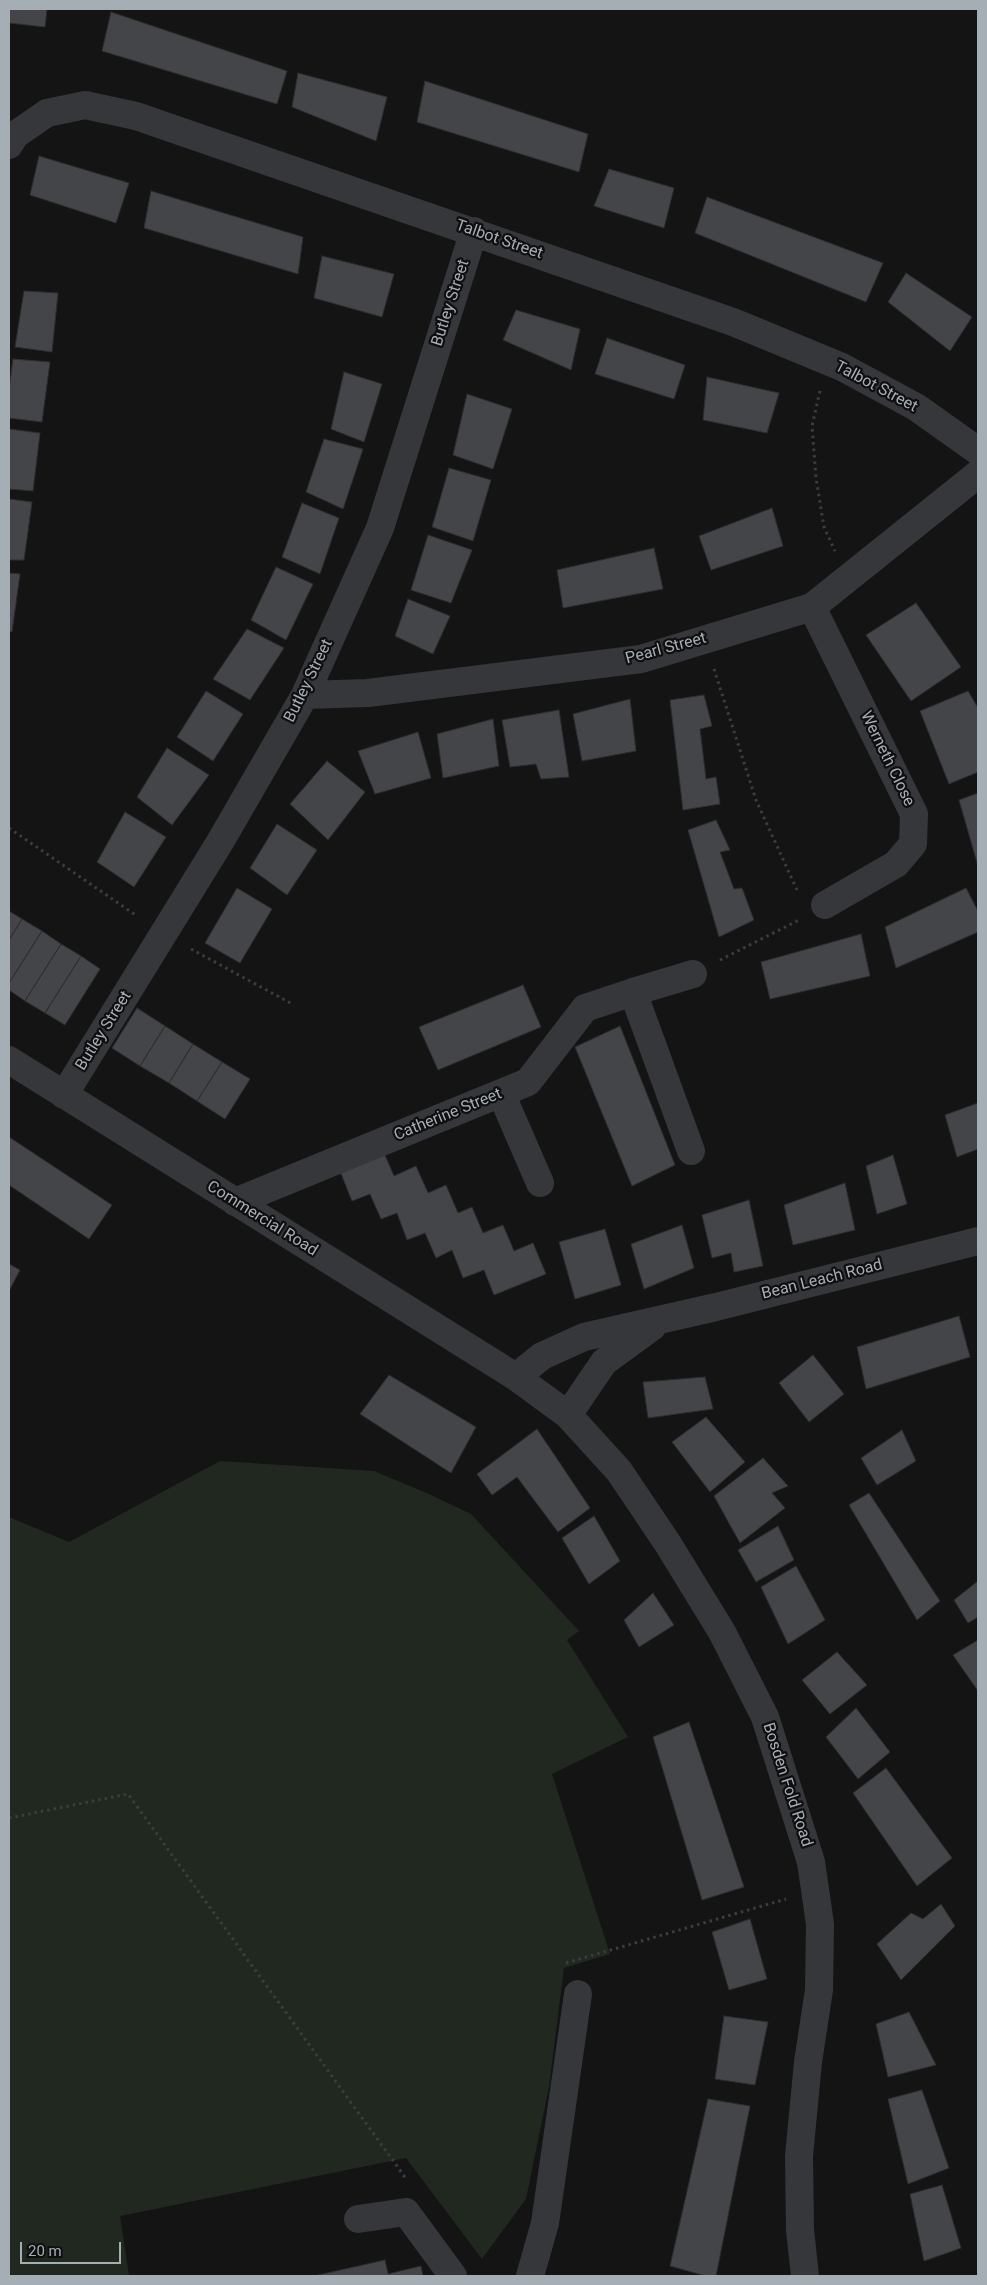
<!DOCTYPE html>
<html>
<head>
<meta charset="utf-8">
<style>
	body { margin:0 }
	#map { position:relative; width:987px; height:2285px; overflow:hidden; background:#141415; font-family:Roboto,sans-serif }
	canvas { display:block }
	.frame { position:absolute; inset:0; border:10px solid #a6aeb5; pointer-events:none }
	.scale { position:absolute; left:20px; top:2242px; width:101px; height:22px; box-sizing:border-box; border:2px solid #a6aeb5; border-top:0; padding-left:6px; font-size:15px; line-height:18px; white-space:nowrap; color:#a6aeb5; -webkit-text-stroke:4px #0f0f10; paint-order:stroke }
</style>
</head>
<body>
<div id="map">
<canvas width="987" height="2285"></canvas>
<div class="frame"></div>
<div class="scale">20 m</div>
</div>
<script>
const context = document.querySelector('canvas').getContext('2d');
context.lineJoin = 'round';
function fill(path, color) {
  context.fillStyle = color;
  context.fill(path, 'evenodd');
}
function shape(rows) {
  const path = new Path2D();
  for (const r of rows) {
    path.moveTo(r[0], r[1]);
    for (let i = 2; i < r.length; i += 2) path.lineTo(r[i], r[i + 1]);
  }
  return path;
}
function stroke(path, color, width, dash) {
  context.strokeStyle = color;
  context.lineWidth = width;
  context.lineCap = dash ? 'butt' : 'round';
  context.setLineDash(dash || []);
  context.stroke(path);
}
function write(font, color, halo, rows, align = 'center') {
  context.font = font + ' Roboto,sans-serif';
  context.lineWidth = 4.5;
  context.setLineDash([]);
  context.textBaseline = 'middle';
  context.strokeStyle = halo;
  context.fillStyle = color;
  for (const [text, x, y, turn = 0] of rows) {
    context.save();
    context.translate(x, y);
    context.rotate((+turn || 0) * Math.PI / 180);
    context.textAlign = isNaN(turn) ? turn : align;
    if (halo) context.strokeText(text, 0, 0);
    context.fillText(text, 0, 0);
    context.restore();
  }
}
fill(shape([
	[220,1461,374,1471,429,1494,471,1514,579,1631,567,1640,628,1737,552,1774,610,1954,564,1968,549,2087,526,2199,482,2259,406,2158,120,2216,129,2276,9,2276,9,1517,69,1542]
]), '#202820');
const building = shape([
	[9,9,47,9,45,27,9,23,9,9],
	[111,12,287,71,277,104,102,51,111,12],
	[298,73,387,97,376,141,292,107,298,73],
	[425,81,588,134,579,172,417,122,425,81],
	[39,156,129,183,116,223,30,195,39,156],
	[609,169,674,188,664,228,594,206,609,169],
	[151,191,303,237,298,274,144,228,151,191],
	[707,197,883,263,866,302,695,233,707,197],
	[322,256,394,274,382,317,314,298,322,256],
	[906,273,972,317,950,351,888,302,906,273],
	[24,291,58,293,52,352,15,347,24,291],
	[516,310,580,329,571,370,503,340,516,310],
	[607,338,685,365,674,399,595,374,607,338],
	[13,359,50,362,42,422,9,418,9,389,13,359],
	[344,372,382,384,364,442,331,429,344,372],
	[707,377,779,393,767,433,703,420,707,377],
	[467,394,512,409,493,469,453,455,467,394],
	[9,429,40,433,33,491,9,489,9,429],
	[324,439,363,449,343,509,306,492,324,439],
	[449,468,491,480,473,541,432,527,449,468],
	[9,499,32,502,24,560,9,560,9,499],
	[302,503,339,518,320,574,282,557,302,503],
	[772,508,783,546,711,570,699,536,772,508],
	[428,535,472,550,451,603,411,590,428,535],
	[654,548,663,589,563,608,557,570,654,548],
	[276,567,313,584,286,640,251,620,276,567],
	[9,573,20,574,12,632,9,631,9,573],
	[408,599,450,616,433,654,395,636,408,599],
	[916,603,961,667,911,701,866,635,916,603],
	[247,629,284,648,250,700,213,679,247,629],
	[206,691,243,714,213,761,177,737,206,691],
	[968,691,978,708,978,772,949,784,920,711,968,691],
	[704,695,712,726,700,729,706,779,716,777,720,804,683,810,670,700,704,695],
	[630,699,636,751,582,761,573,714,630,699],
	[559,710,569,777,541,779,536,764,510,767,502,720,559,710],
	[493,719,499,766,443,778,437,734,493,719],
	[418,732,431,778,375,794,358,751,418,732],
	[167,748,209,775,172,825,137,797,167,748],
	[327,761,365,792,328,840,290,804,327,761],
	[978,793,978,866,959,800,978,793],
	[125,812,166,837,134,887,97,862,125,812],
	[716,820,730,850,720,852,734,889,742,888,754,920,719,937,688,830,716,820],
	[277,824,317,850,287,895,250,868,277,824],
	[237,888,272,909,240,963,205,943,237,888],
	[966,888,978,911,978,932,896,968,885,927,966,888],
	[9,911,22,919,9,940,9,911],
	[22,919,42,931,9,983,9,940,22,919],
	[42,931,61,944,25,1001,9,990,9,983,42,931],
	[861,934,870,976,770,999,761,962,861,934],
	[61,944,81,956,45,1013,25,1001,61,944],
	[81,956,100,969,65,1025,45,1013,81,956],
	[523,985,541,1027,438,1070,419,1027,523,985],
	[137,1008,165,1026,140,1066,112,1048,137,1008],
	[165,1026,193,1044,169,1083,140,1066,165,1026],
	[620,1026,675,1165,632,1186,575,1047,620,1026],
	[193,1044,222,1062,197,1101,169,1083,193,1044],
	[222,1062,250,1079,225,1119,197,1101,222,1062],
	[978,1103,978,1149,957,1157,945,1115,978,1103],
	[9,1137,112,1205,89,1239,9,1185,9,1137],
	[384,1153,394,1176,416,1166,428,1193,446,1185,458,1213,472,1207,483,1233,503,1225,514,1251,533,1243,546,1274,494,1295,484,1270,463,1278,452,1250,436,1258,425,1233,407,1240,397,1213,381,1219,370,1194,352,1201,340,1171,384,1153],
	[893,1155,907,1204,877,1214,866,1166,893,1155],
	[845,1183,855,1230,793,1245,784,1205,845,1183],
	[749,1200,763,1266,734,1272,731,1253,712,1258,702,1215,749,1200],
	[682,1225,694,1268,644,1289,631,1244,682,1225],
	[605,1229,621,1285,575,1299,559,1242,605,1229],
	[9,1264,20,1270,9,1291,9,1264],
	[959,1316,970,1357,866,1389,857,1347,959,1316],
	[813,1355,844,1394,809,1422,779,1383,813,1355],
	[389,1375,476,1427,451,1473,360,1414,389,1375],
	[705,1377,713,1409,648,1418,643,1382,705,1377],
	[706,1417,745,1462,710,1492,672,1442,706,1417],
	[537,1429,590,1508,558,1532,517,1477,492,1495,477,1474,537,1429],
	[902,1430,916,1461,877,1485,861,1458,902,1430],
	[763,1458,788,1486,772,1493,785,1508,740,1543,714,1496,763,1458],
	[869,1493,940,1601,917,1620,849,1505,869,1493],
	[594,1516,620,1561,589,1584,562,1538,594,1516],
	[778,1526,794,1560,756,1582,738,1550,778,1526],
	[796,1566,825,1620,788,1644,761,1587,796,1566],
	[978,1581,978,1617,968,1623,954,1600,978,1581],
	[653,1593,674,1625,639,1647,624,1620,653,1593],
	[978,1640,978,1691,953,1655,978,1640],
	[837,1652,867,1685,830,1714,802,1680,837,1652],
	[856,1708,890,1752,858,1779,826,1737,856,1708],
	[689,1722,744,1887,702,1900,653,1737,689,1722],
	[886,1768,952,1858,917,1886,853,1793,886,1768],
	[941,1904,955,1926,901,1980,877,1944,911,1913,923,1919,941,1904],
	[750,1919,767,1979,729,1990,712,1932,750,1919],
	[909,2012,936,2065,888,2077,876,2024,909,2012],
	[724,2016,768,2022,755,2085,715,2079,724,2016],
	[922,2090,949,2168,908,2184,888,2099,922,2090],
	[708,2099,750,2106,716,2276,706,2276,670,2266,708,2099],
	[942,2185,961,2248,924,2261,910,2194,942,2185],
	[385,2260,388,2274,421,2266,423,2276,314,2276,385,2260]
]);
fill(building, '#434548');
stroke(building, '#2e2e31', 1);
stroke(shape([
	[820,391,812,426,816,478,824,527,835,551],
	[714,669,756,800,797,890],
	[9,828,137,916],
	[191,949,294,1005],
	[720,960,799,920],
	[9,1818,128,1794,407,2180],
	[566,1963,786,1899]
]), '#3b3e41', 3, [2.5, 4]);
stroke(shape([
	[9,145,15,135,47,113,85,105,136,116,733,322,842,367,916,407,978,451],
	[812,607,914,814,913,844,896,864,825,905],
	[305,695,368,693,641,659,812,607,978,474],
	[633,992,693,974],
	[9,1060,516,1377,568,1415,619,1471,668,1544,722,1632,765,1717,811,1862,820,1924,819,1990,808,2062,799,2156,800,2230,805,2276],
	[501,1093,540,1183],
	[64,1095,220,842,305,695,380,528,474,231],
	[235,1202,528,1082,585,1008,633,992,691,1151],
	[516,1377,542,1356,584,1337,716,1307,978,1241],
	[568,1415,604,1362,652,1327],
	[358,2219,406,2212,453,2276],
	[530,2276,545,2223,578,1994]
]), '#35373a', 28);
write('16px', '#a6aeb5', '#0f0f10', [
	["Talbot Street",499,240,19],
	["Butley Street",451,303,-72],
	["Talbot Street",876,387,28],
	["Pearl Street",666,649,-15],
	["Butley Street",309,681,-64],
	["Werneth Close",887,759,64],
	["Butley Street",104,1031,-58],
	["Catherine Street",448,1115,-22],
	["Commercial Road",262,1219,32],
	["Bean Leach Road",822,1280,-14],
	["Bosden Fold Road",787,1785,72]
]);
</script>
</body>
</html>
